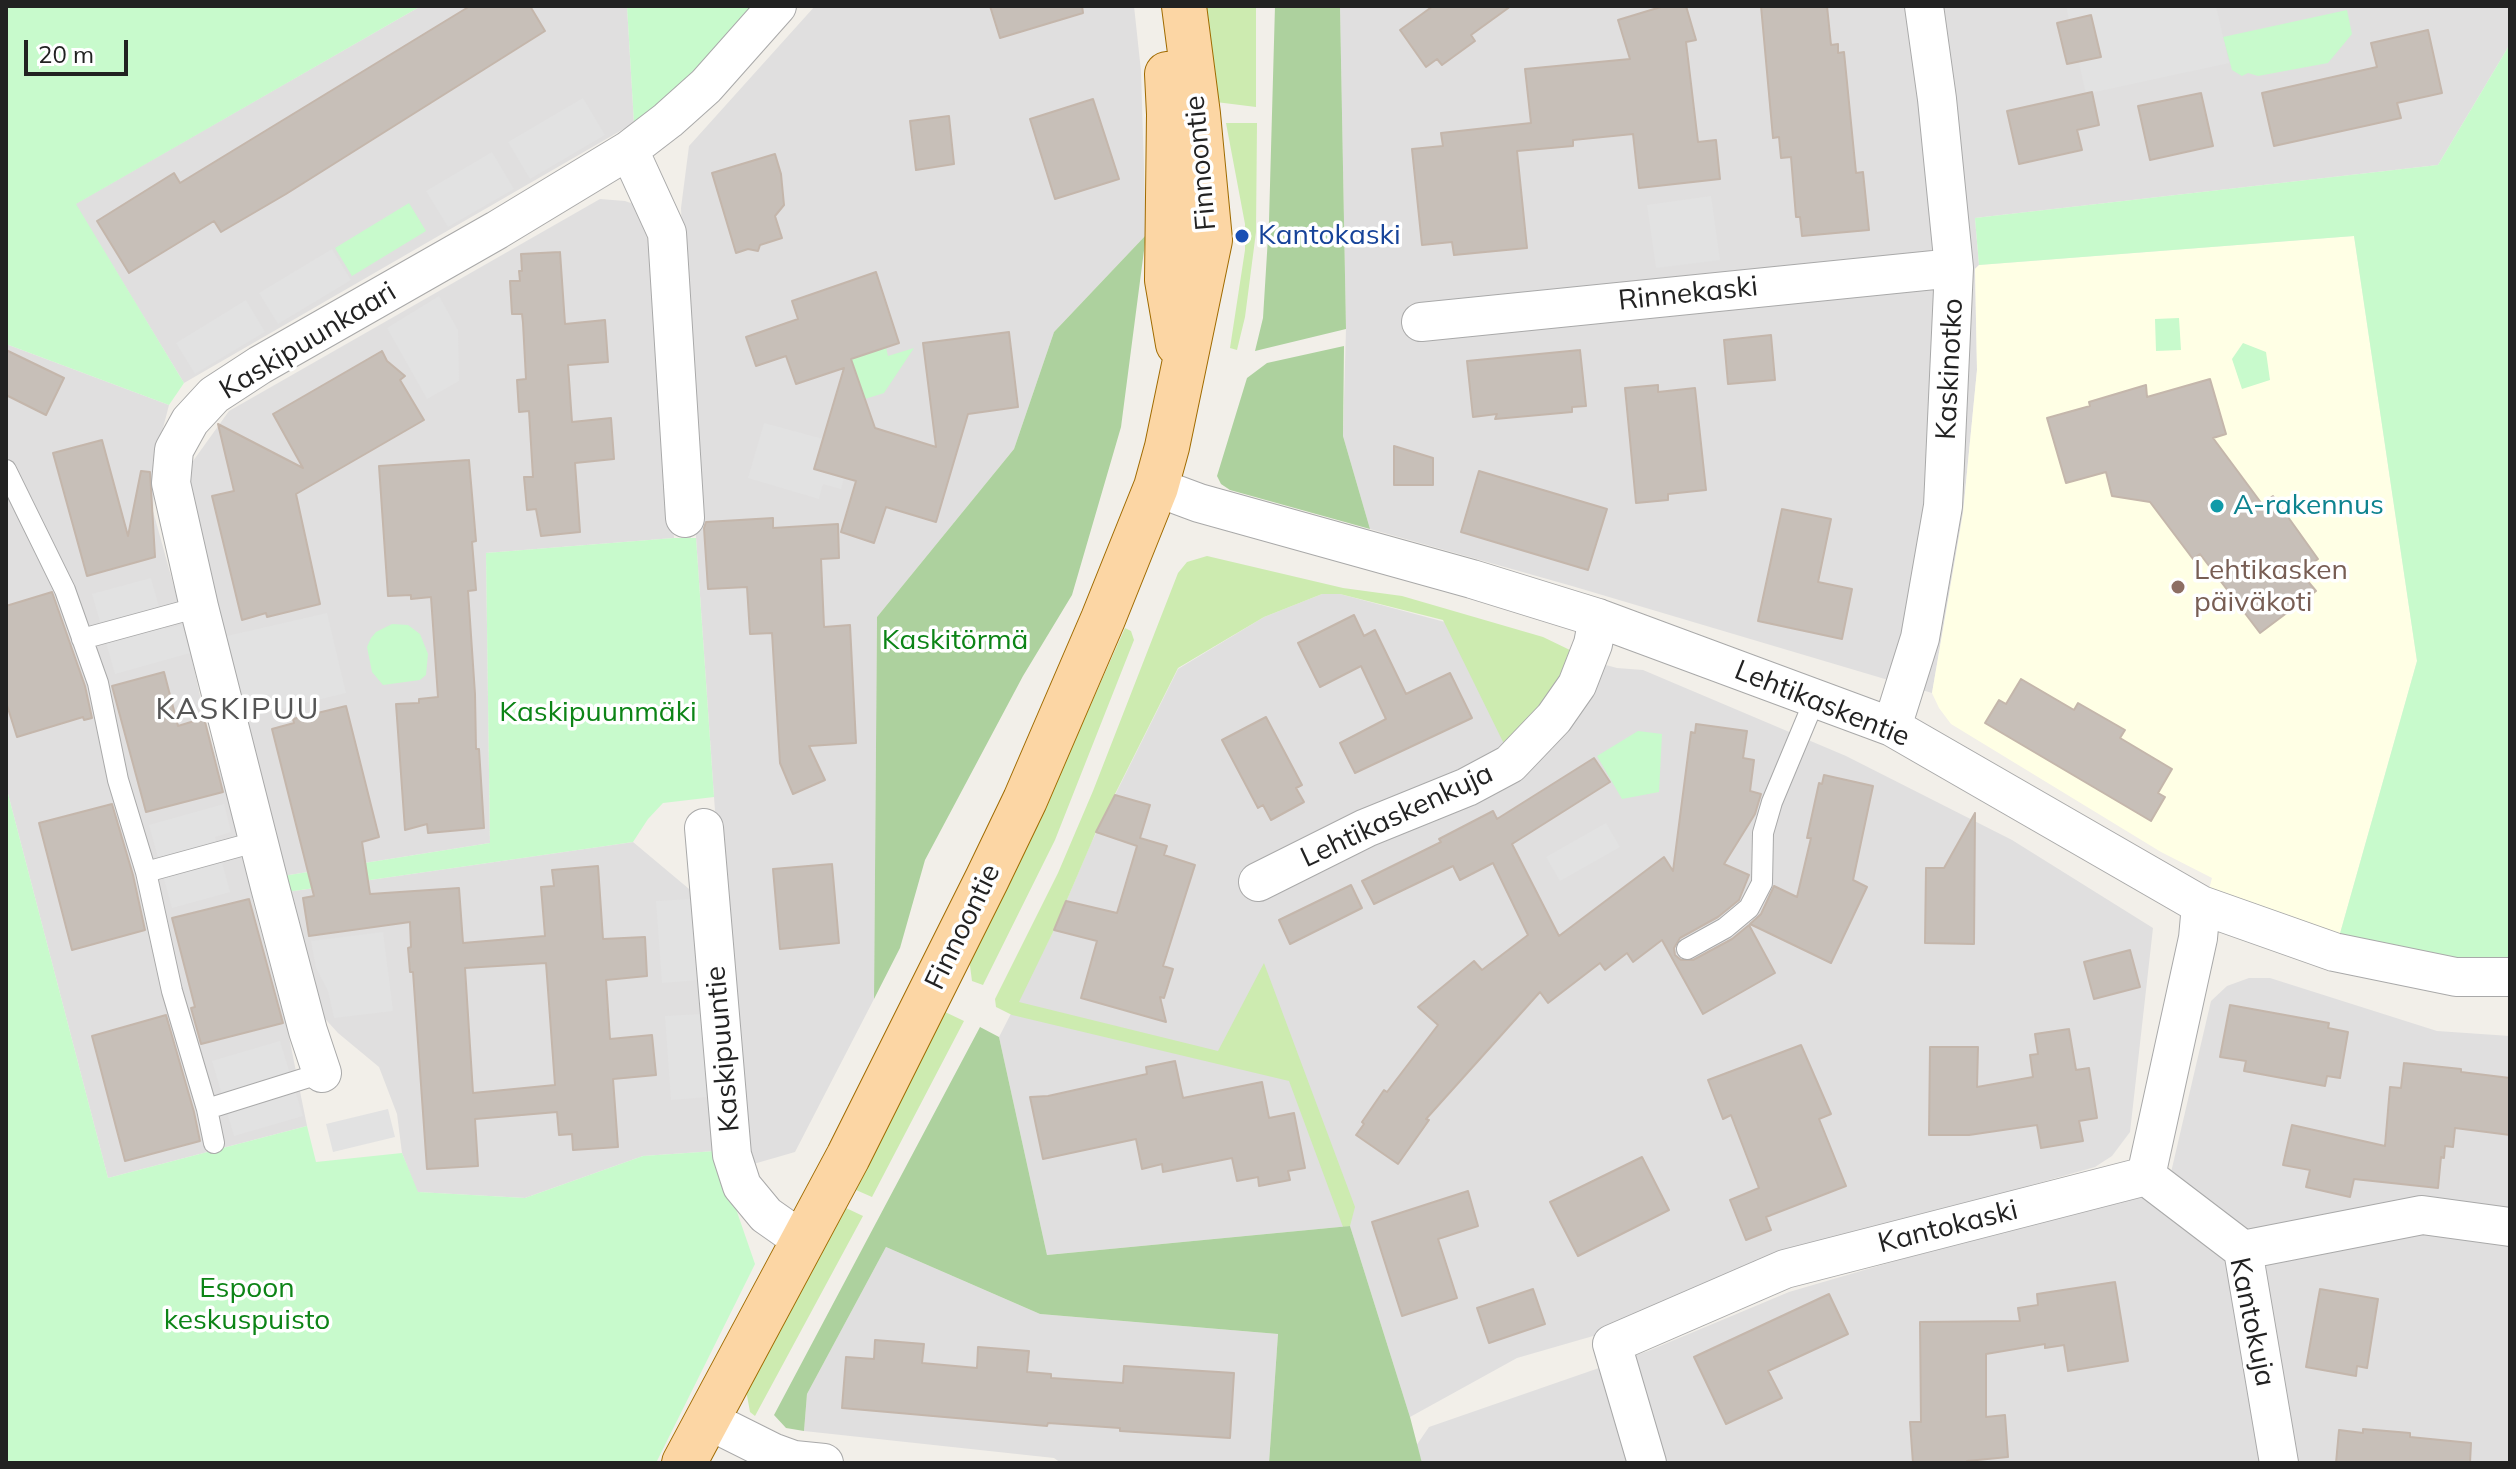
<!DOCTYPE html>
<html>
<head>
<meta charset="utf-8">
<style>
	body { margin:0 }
	#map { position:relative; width:2516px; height:1469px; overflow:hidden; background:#f2efe9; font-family:Mulish,sans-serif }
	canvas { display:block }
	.frame { position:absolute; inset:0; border:8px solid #222; pointer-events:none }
	.scale { position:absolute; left:24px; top:40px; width:104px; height:36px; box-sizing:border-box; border:4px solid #222; border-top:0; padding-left:10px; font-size:24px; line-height:28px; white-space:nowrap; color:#222; -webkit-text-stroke:6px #fff; paint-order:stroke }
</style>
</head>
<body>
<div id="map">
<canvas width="2516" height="1469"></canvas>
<div class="frame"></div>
<div class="scale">20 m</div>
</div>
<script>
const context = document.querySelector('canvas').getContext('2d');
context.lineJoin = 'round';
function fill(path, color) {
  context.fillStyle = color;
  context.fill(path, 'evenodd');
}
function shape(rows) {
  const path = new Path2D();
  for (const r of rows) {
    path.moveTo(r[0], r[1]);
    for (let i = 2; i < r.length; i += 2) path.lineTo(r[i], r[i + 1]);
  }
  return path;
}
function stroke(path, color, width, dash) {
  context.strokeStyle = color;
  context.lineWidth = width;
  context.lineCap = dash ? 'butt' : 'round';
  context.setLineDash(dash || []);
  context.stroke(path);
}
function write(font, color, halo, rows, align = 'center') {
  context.font = font + ' Mulish,sans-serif';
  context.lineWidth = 7;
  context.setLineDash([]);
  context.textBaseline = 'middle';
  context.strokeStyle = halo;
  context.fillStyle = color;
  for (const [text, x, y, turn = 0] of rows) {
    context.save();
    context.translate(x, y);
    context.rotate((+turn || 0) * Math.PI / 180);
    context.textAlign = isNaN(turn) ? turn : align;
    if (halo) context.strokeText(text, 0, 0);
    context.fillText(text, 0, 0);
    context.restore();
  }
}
fill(shape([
	[421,6,627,6,634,123,184,383,75,204],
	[815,6,1134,6,1141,71,1146,235,1054,332,1014,449,877,617,874,999,795,1152,750,1165,715,811,693,495,681,208,689,146],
	[1340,6,2510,6,2510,44,2438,165,1975,218,1979,265,1975,269,1977,370,1963,513,1932,693,1572,586,1370,529,1343,436,1346,329],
	[600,199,625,201,645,208,674,538,486,553,490,843,283,876,203,568,188,468,229,411],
	[6,344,169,405,155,459,153,511,184,623,205,718,245,858,253,902,287,1027,307,1126,108,1178,6,786],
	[1322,594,1340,594,1617,668,1643,670,1846,756,2012,840,2153,928,2130,1132,2112,1156,2095,1167,1781,1256,1607,1332,1517,1358,1410,1417,1350,1226,1047,1255,999,1037,1054,930,1091,843,1178,669,1264,617],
	[633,842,707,904,716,1151,643,1156,525,1198,417,1192,402,1153,397,1114,379,1067,338,1033,318,1011,287,892],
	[2249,978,2270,978,2437,1031,2510,1036,2510,1463,1422,1463,1416,1446,1429,1427,1648,1351,1789,1292,2169,1181,2211,1001,2227,986],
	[886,1247,1040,1314,1278,1334,1269,1463,1061,1463,1054,1458,804,1431,807,1394]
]), '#e0dfdf');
fill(shape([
	[2354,236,2417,661,2339,937,2208,893,2212,878,2161,852,1951,724,1939,708,1932,693,1963,513,1977,370,1975,269,1979,265]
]), '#ffffe5');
fill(shape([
	[1190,6,1256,6,1256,107,1208,101],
	[1226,123,1257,123,1256,232,1245,317,1237,350,1230,348,1245,250,1245,224],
	[1207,556,1343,588,1402,596,1543,637,1572,651,1563,680,1507,750,1443,620,1340,594,1322,594,1264,617,1178,668,1096,832,1054,930,1019,1002,1218,1051,1264,963,1355,1207,1350,1226,1343,1227,1289,1081,1012,1015,996,1007,995,999,1058,873,1093,791,1178,573,1187,562],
	[1125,628,1131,631,1134,640,1055,840,983,985,972,981,969,958,1038,823],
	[943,1011,964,1021,872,1197,856,1190],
	[846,1208,863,1216,755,1416,750,1412,746,1390]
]), '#cdebb0');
fill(shape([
	[1275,6,1340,6,1346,329,1255,351,1263,318,1269,221],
	[1146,235,1121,427,1072,595,1023,676,925,860,900,948,874,999,877,617,1014,449,1054,332],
	[1344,346,1343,436,1370,529,1230,490,1221,484,1217,476,1247,378,1267,363],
	[980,1027,999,1037,1047,1255,1350,1226,1410,1417,1422,1463,1269,1463,1278,1334,1040,1314,886,1247,807,1394,804,1431,786,1428,774,1415]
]), '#add19e');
fill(shape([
	[6,6,421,6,76,204,184,383,169,405,6,344],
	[627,6,754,6,693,75,634,123],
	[2347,10,2352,34,2328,63,2258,76,2248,73,2242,76,2232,70,2223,37],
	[2510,44,2510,960,2460,958,2401,950,2339,937,2417,661,2354,236,1979,265,1975,218,2438,165],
	[409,203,426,231,352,276,335,248],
	[2179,318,2181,350,2156,351,2155,319],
	[2243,343,2266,352,2270,380,2242,389,2232,359],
	[886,347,888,356,914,348,884,393,865,399,851,359],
	[674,538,696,538,714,797,663,803,648,819,633,842,287,892,283,876,490,843,486,553],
	[392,624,408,625,420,634,428,654,426,675,420,680,383,685,372,672,367,647,371,638,376,632],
	[1638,731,1662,734,1659,792,1622,799,1597,756],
	[6,786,108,1178,307,1126,316,1162,402,1153,418,1192,525,1198,643,1156,716,1151,755,1264,656,1463,6,1463]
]), '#c8facc');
fill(shape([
	[2066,6,2216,6,2229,63,2086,94],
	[583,98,605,135,530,179,508,142],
	[492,152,514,189,448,227,426,191],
	[1711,196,1720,260,1656,268,1647,205],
	[332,249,351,280,278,324,259,293],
	[439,296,458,330,459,381,427,399,387,328],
	[246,300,265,332,195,374,176,343],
	[764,423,823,439,814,469,844,477,841,489,823,484,819,499,748,478],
	[151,578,165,629,182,625,190,653,115,674,92,594],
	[327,613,346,693,246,717,227,636],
	[224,804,231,832,215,837,230,892,172,908,149,825],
	[1606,823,1620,847,1560,881,1546,857],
	[693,899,699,980,662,983,656,901],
	[383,932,393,1011,334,1018,328,991,316,968,311,941],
	[702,1014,708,1097,671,1100,665,1016],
	[280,1041,303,1116,234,1136,212,1061],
	[388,1109,395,1137,333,1152,326,1124]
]), '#e2e2e2');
const building = shape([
	[470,6,530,6,545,31,286,194,221,232,214,221,129,273,97,221,174,173,180,183,470,6],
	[990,6,1082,6,1083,13,1000,38,990,6],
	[1433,6,1511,6,1471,35,1475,41,1442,65,1437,59,1426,67,1400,30,1433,6],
	[1664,6,1686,6,1696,40,1686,42,1698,142,1716,140,1720,179,1639,188,1633,134,1573,140,1573,146,1517,151,1527,248,1454,255,1452,242,1422,245,1412,149,1443,146,1441,133,1531,123,1525,69,1630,59,1618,20,1664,6],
	[1761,6,1827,6,1831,45,1838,44,1838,53,1844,52,1856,173,1863,172,1869,230,1802,236,1800,217,1796,217,1791,157,1781,158,1779,137,1773,138,1761,6],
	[2091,15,2101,57,2067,64,2057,23,2091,15],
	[2428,30,2442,93,2397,103,2401,118,2274,146,2262,93,2377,67,2371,43,2428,30],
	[2092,92,2099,125,2077,130,2082,150,2019,164,2007,111,2092,92],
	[2201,93,2213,146,2150,160,2138,106,2201,93],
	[1093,99,1119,179,1055,199,1030,119,1093,99],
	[949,116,954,164,916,170,910,121,949,116],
	[775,154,781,174,784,205,775,216,782,238,760,245,758,251,748,249,736,253,712,173,775,154],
	[560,252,565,324,605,320,608,362,568,365,572,422,611,418,614,459,575,463,580,532,541,536,536,509,527,510,524,477,533,477,529,411,519,412,517,380,526,379,523,323,522,314,512,314,510,281,520,281,519,271,522,271,521,254,560,252],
	[876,272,899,343,851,359,875,428,936,447,923,343,1009,332,1018,407,968,414,936,522,886,507,874,543,841,532,856,481,814,469,844,368,796,384,786,356,756,366,746,337,798,319,792,301,876,272],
	[1771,335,1775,380,1728,384,1724,340,1771,335],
	[6,350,64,378,46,415,6,395,6,350],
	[1580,350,1586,406,1572,407,1572,412,1495,419,1497,414,1473,417,1467,361,1580,350],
	[382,351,387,361,405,376,400,380,424,420,296,494,320,604,267,617,266,613,242,620,212,496,234,491,218,424,303,468,273,414,382,351],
	[2210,379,2226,434,2213,438,2262,504,2273,496,2318,559,2300,572,2316,591,2260,633,2200,554,2193,559,2150,502,2112,496,2106,472,2066,483,2047,418,2090,406,2089,402,2146,385,2147,397,2210,379],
	[1658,385,1658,392,1695,388,1706,490,1668,494,1668,500,1636,503,1625,388,1658,385],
	[102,440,128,536,141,471,150,472,155,557,87,576,53,453,102,440],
	[1394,446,1433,458,1433,485,1394,485,1394,446],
	[469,460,476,541,472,542,476,590,468,591,475,694,476,749,479,749,484,828,428,833,427,824,405,830,396,704,419,703,419,699,438,697,431,597,411,599,411,595,388,596,379,466,469,460],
	[1479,471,1607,509,1588,570,1461,532,1479,471],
	[1782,509,1831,519,1818,582,1852,589,1842,639,1758,621,1782,509],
	[773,518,773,528,838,524,839,558,821,559,824,627,850,625,856,743,809,746,825,780,793,794,780,763,772,633,750,634,747,587,708,589,704,528,706,522,773,518],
	[52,592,85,686,92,718,84,720,83,717,17,737,6,702,6,606,52,592],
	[1354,615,1364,636,1375,630,1406,694,1450,673,1472,718,1355,773,1340,743,1386,719,1361,666,1320,687,1298,643,1354,615],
	[164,672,178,726,204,718,223,792,146,812,112,686,164,672],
	[2021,679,2074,710,2078,703,2125,730,2120,738,2172,769,2158,793,2165,797,2151,821,1985,723,1999,700,2006,704,2021,679],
	[346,706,379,837,362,842,370,894,459,888,463,943,545,936,541,887,554,886,552,870,598,866,603,939,645,937,647,976,606,980,610,1039,652,1035,656,1075,613,1079,618,1147,573,1150,572,1134,559,1135,557,1112,475,1119,478,1166,427,1169,413,972,410,972,408,948,411,947,410,922,309,936,303,898,314,896,272,729,294,723,293,719,346,706],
	[546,963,555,1085,473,1093,465,968,546,963],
	[1266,717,1302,785,1296,788,1304,802,1271,820,1263,805,1258,808,1222,740,1266,717],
	[1696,724,1747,731,1743,758,1754,760,1750,791,1761,794,1755,814,1724,864,1749,875,1739,900,1718,917,1680,938,1674,948,1675,955,1681,960,1693,960,1732,939,1749,925,1775,973,1703,1014,1662,940,1633,962,1627,953,1605,970,1600,963,1548,1003,1540,992,1426,1119,1429,1120,1398,1164,1356,1135,1364,1124,1362,1122,1384,1090,1387,1092,1438,1025,1418,1007,1474,961,1482,970,1528,935,1493,863,1460,880,1453,866,1374,904,1362,881,1441,842,1439,839,1493,811,1497,819,1594,758,1610,782,1512,844,1559,936,1664,857,1673,871,1691,732,1695,733,1696,724],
	[1824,775,1873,786,1853,880,1867,887,1831,963,1750,924,1761,914,1774,886,1797,897,1811,838,1807,838,1819,783,1822,784,1824,775],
	[1115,795,1150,805,1140,838,1167,846,1164,855,1195,865,1163,966,1173,969,1164,998,1160,997,1166,1022,1081,998,1097,941,1054,930,1066,901,1117,913,1137,846,1096,832,1115,795],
	[112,804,133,875,145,930,72,950,39,823,112,804],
	[1975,813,1974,944,1925,943,1926,868,1944,868,1975,813],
	[832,864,839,943,780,949,773,869,832,864],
	[1351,885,1362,908,1290,944,1279,920,1351,885],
	[249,899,283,1023,201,1044,191,1008,195,1007,172,918,249,899],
	[2130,950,2140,987,2094,999,2084,962,2130,950],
	[2230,1005,2329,1023,2328,1028,2348,1032,2340,1078,2327,1076,2325,1086,2244,1071,2246,1061,2220,1057,2230,1005],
	[166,1015,194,1112,200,1141,125,1161,92,1036,166,1015],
	[2069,1029,2076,1070,2089,1068,2097,1118,2079,1121,2083,1141,2041,1148,2037,1125,1969,1135,1929,1135,1930,1047,1978,1047,1977,1087,2033,1077,2030,1055,2038,1054,2035,1034,2069,1029],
	[1801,1045,1831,1114,1819,1119,1846,1186,1766,1217,1771,1230,1746,1240,1730,1200,1759,1188,1731,1115,1723,1119,1708,1080,1801,1045],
	[1175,1061,1183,1098,1262,1082,1269,1118,1294,1113,1305,1168,1288,1171,1290,1180,1259,1186,1258,1177,1237,1181,1232,1158,1163,1172,1162,1164,1142,1169,1136,1139,1043,1159,1030,1097,1048,1096,1147,1074,1146,1067,1175,1061],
	[2404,1063,2461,1069,2461,1072,2510,1078,2510,1135,2455,1128,2453,1147,2445,1146,2444,1158,2441,1157,2438,1188,2354,1179,2350,1197,2306,1187,2310,1170,2283,1165,2292,1125,2385,1146,2390,1087,2401,1088,2404,1063],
	[1642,1157,1669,1210,1578,1256,1550,1202,1642,1157],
	[1468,1191,1478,1226,1438,1239,1457,1298,1402,1316,1372,1222,1468,1191],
	[2115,1282,2128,1361,2068,1371,2064,1345,2045,1348,2045,1344,1986,1354,1986,1417,2005,1415,2008,1457,1967,1461,1967,1463,1913,1463,1910,1422,1921,1422,1920,1322,2020,1321,2018,1308,2038,1305,2037,1294,2115,1282],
	[1533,1289,1545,1324,1489,1343,1477,1308,1533,1289],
	[2320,1289,2378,1299,2367,1368,2357,1366,2356,1376,2306,1367,2320,1289],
	[1829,1294,1848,1334,1768,1371,1782,1398,1726,1424,1694,1357,1829,1294],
	[875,1340,924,1344,922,1363,977,1368,978,1347,1029,1351,1027,1372,1051,1374,1051,1378,1123,1383,1124,1366,1234,1373,1230,1438,1120,1431,1120,1428,1048,1423,1047,1426,842,1408,846,1357,874,1359,875,1340],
	[2363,1429,2410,1433,2410,1437,2471,1443,2470,1463,2336,1463,2339,1430,2363,1433,2363,1429]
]);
fill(building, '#c7bfb8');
stroke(building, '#c4b6ab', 2);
const lane = shape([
	[6,470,65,590,98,683,118,780,146,872,172,991,207,1109,214,1143],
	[82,639,199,607],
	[146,872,259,841],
	[1687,949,1725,928,1749,908,1762,883,1763,833,1772,802,1815,699],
	[207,1109,322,1073]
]);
const street = shape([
	[629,150,667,233,685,518],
	[1421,322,1954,268],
	[1156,487,1199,503,1472,579,1598,618,1892,727,2201,905,2334,952,2456,977,2510,977],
	[1892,727,1920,638,1943,506,1954,268,1937,99,1924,6],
	[704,828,732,1155,742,1186,766,1215,803,1241],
	[1258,882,1366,828,1467,787,1510,764,1554,718,1577,685,1593,644,1598,618],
	[322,1073,308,1031,270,887,199,607,171,483,174,450,190,421,214,395,260,365,497,230,629,150,668,120,706,86,777,6],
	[2146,1176,2243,1250,2279,1463],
	[2243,1250,2422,1215,2510,1227],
	[708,1420,772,1452,794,1460,824,1463],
	[1647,1463,1612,1344,1785,1269,2146,1176,2198,938,2201,905]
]);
const primary = shape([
	[1167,74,1169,114,1167,280,1178,344],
	[684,1463,848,1157,987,879,1025,800,1103,619,1156,487,1167,447,1210,240,1198,114,1184,6]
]);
stroke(lane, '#a9a9a9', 22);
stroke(street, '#a9a9a9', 40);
stroke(primary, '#a06b00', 46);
stroke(lane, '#fff', 20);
stroke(street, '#fff', 38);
stroke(primary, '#fcd6a4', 44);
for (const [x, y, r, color] of [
	[1242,236,8,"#1a4fb4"],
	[2217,506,8,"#0f9aa8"],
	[2178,587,8,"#8d6e63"]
]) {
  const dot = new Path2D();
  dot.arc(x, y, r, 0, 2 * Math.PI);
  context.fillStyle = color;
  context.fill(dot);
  stroke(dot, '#fff', 3);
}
write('28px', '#222', '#fff', [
	["Finnoontie",1201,163,-95],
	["Rinnekaski",1688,294,-6],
	["Kaskipuunkaari",308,341,-31],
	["Kaskinotko",1950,369,-87],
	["Lehtikaskentie",1822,704,22],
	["Lehtikaskenkuja",1397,816,-25],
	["Finnoontie",963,927,-64],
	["Kaskipuuntie",723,1049,-95],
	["Kantokaski",1948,1227,-14],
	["Kantokuja",2252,1322,78]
]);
write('28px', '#164399', '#fff', [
	["Kantokaski",1258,236]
], 'left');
write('28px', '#0d838f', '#fff', [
	["A-rakennus",2233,506]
], 'left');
write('28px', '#785e54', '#fff', [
	["Lehtikasken",2194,571],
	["päiväkoti",2194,603]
], 'left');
write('28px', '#0c8416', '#fff', [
	["Kaskitörmä",955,641],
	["Kaskipuunmäki",598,713],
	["Espoon",247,1289],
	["keskuspuisto",247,1321]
]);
context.letterSpacing = '2px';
write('30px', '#555', '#fff', [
	["KASKIPUU",238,710]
]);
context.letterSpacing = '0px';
</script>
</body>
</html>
